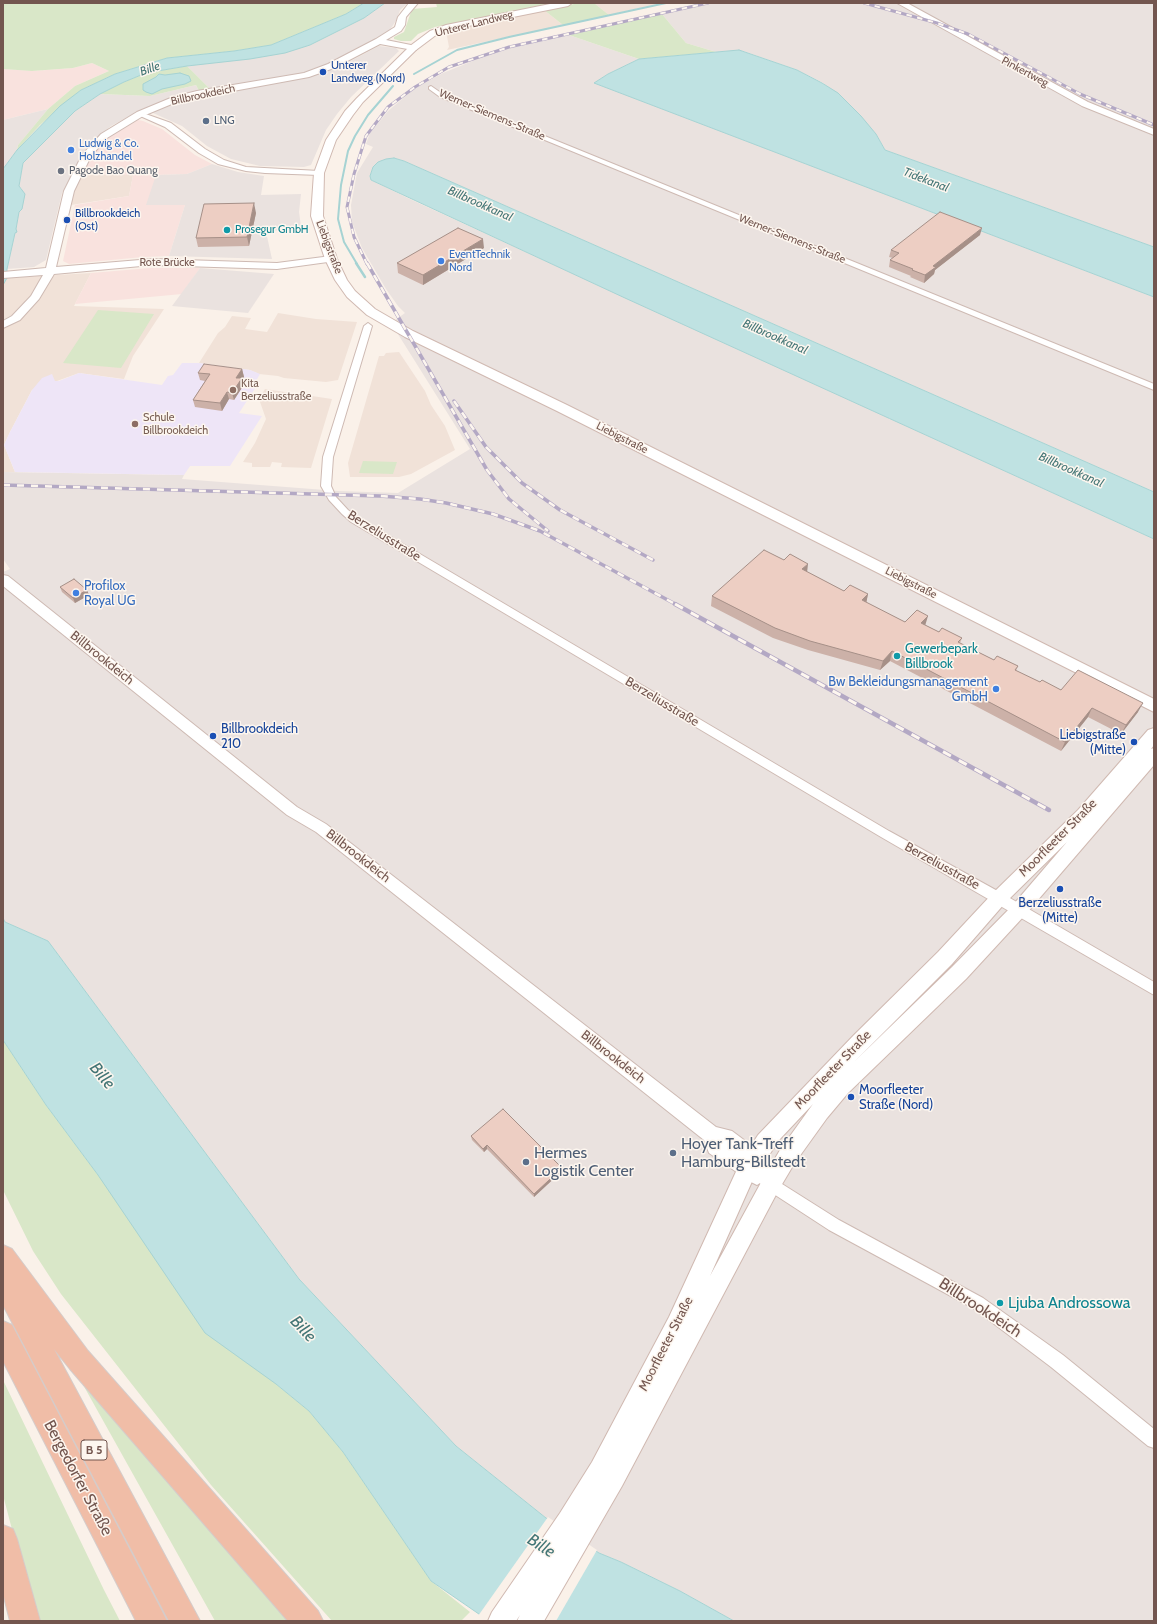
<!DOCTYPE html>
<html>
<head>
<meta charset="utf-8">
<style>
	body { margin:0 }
	#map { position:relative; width:1157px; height:1624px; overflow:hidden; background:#faf1e9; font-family:Cabin,sans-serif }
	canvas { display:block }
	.frame { position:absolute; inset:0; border:4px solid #73564f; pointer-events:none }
</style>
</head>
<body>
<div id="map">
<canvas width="1157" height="1624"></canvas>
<div class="frame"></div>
</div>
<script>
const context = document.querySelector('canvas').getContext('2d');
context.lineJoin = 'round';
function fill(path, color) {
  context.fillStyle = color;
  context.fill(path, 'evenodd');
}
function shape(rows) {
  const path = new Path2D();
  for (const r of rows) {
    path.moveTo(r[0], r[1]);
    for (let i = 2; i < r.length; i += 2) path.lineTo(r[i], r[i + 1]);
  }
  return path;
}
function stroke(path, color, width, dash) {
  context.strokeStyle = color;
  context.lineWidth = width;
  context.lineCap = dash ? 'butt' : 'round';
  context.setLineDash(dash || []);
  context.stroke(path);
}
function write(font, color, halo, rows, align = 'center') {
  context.font = font + ' Cabin,sans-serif';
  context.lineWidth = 3;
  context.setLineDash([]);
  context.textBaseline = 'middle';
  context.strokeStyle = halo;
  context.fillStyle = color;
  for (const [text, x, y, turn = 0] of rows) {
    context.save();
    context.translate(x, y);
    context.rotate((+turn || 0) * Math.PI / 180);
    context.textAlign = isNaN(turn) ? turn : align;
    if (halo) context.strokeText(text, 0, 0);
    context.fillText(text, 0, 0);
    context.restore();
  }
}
fill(shape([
	[594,3,661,3,609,15],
	[544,10,563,25,447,50,449,47,446,31],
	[82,174,133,175,129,196,71,205,74,192],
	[91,273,74,306,164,309,133,356,124,379,79,373,32,390,10,432,4,445,15,472,3,472,3,285,7,278],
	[278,313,316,319,357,322,338,380,326,382,284,378,278,376,259,374,250,370,199,363,218,333,225,327,232,316,251,318,245,329,267,332],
	[399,352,425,391,431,405,445,426,455,450,411,474,399,477,350,477,348,463,379,356,384,356,386,353],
	[265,389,332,399,311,468,281,467,282,463,272,462,270,467,252,467,252,463,243,462,255,443,266,419,259,399]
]), '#f1e2d8');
fill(shape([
	[92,63,109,71,75,86,48,109,3,120,3,69,33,71,73,68],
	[138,120,143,121,162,129,195,155,212,164,187,174,156,175,185,205,169,256,143,257,69,264,63,261,75,205,129,196,133,175,82,174,97,148,108,137,131,122],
	[150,268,200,268,182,294,75,304,91,273]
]), '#f9e2de');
fill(shape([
	[385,3,408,3,400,10,397,19,388,33,330,64,305,73,210,89,187,66,310,45,364,18],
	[712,3,1154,3,1154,247,885,150,876,134,823,83,797,70,743,51,716,52,686,43,662,14],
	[569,35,639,59,608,74,595,83,1154,297,1154,492,404,161,394,158,378,162,373,167,370,176,371,180,412,200,1154,539,1154,1621,734,1621,680,1591,621,1562,599,1553,546,1518,456,1446,299,1279,48,941,5,922,3,918,3,572,10,569,3,559,3,472,184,475,182,479,338,491,398,493,470,449,391,323,405,313,398,306,386,289,362,248,352,222,351,205,357,173,373,147,366,144,370,133,388,111,414,89,443,73,485,56,513,47],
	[379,46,396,48,399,51,351,97,337,114,326,130,311,165,304,167,260,166,231,159,207,146,182,126,153,113,153,112,175,103,204,95,273,84,325,72,341,66],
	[196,85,199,91,176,97,139,111,111,126,92,142,85,150,62,193,46,260,34,267,7,269,19,212,22,209,22,189,19,186,23,163,42,143,75,111,100,94,150,96],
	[48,109,18,145,17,150,3,169,3,120],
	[212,164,238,172,264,176,261,195,301,194,299,212,301,227,266,232,272,259,169,256,185,205,146,205,156,175,187,174],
	[200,268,274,274,248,313,172,306]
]), '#eae2df');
fill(shape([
	[182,363,199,363,250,370,260,374,253,386,256,387,239,413,262,416,230,466,190,466,184,475,15,472,4,445,10,432,32,390,42,378,52,374,55,381,59,381,79,373,162,385,168,376,173,375]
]), '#eee5f7');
fill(shape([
	[3,3,364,3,346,14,271,45,234,51,167,58,115,74,81,90,40,125,17,150,18,145,48,109,75,86,109,71,92,63,73,68,32,71,3,69],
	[436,3,556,3,435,27,418,34,411,41,401,41,394,39,394,37,404,32,412,9,437,7],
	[579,3,594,3,609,15,563,25,544,10],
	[662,14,686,43,716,52,639,59,569,35],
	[187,66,210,89,199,91,196,85,150,96,100,94,124,82,146,73],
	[98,310,154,314,121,368,63,363],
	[363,461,397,462,393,474,359,473],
	[3,1040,46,1105,98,1175,276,1384,309,1411,343,1452,431,1581,470,1612,461,1621,332,1621,211,1485,61,1294,33,1251,3,1190],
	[72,1365,291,1621,215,1621],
	[3,1380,104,1590,120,1621,36,1621,3,1495]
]), '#d9e7c8');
const water = shape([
	[364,3,385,3,364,18,310,45,285,53,250,59,187,66,146,73,124,82,100,94,75,111,23,163,19,186,25,194,22,209,19,212,16,229,17,232,15,233,7,269,7,278,3,285,3,169,17,150,60,106,81,90,115,74,167,58,234,51,271,45,346,14,364,3],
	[739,50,797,70,822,83,838,93,861,116,876,134,885,150,1154,247,1154,297,594,83,608,74,639,59,739,50],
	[180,73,189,76,191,81,185,84,162,89,152,94,146,92,143,90,143,84,156,77,159,74,165,75,180,73],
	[394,158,404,161,1154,492,1154,539,625,298,371,180,370,176,373,167,378,162,386,159,394,158],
	[3,918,5,922,48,941,299,1279,456,1446,546,1518,599,1553,621,1562,680,1591,734,1621,489,1621,431,1581,343,1452,309,1411,276,1384,205,1333,98,1175,46,1105,3,1040,3,918]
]);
fill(water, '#bfe2e2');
stroke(water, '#a6d3d3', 1);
fill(shape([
	[548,1517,597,1550,556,1621,485,1621,478,1616]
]), '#faf1e9');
stroke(shape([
	[414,74,457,50,509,37,666,3],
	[357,264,344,242,338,219,341,185,348,151,355,136,368,115,393,86]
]), '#a6d3d3', 2);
stroke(shape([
	[356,263,365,277]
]), '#a6d3d3', 2.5);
const minor = shape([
	[431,86,444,95,1154,384,1154,390,440,97,429,89,429,87,431,86],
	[140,112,171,123,205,149,224,160,246,167,319,171,323,173,319,175,265,173,246,171,218,164,199,153,165,127,138,115,136,114,140,112],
	[368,323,372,326,333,457,331,486,336,497,348,510,359,518,889,831,1003,894,1154,982,1154,995,881,837,351,522,342,514,329,500,321,486,323,457,364,326,368,323],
	[771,1177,839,1220,983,1298,1063,1355,1154,1429,1154,1448,1148,1446,1051,1367,973,1308,829,1230,766,1189,764,1184,766,1179,771,1177]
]);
const tertiary = shape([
	[409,3,418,3,406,17,405,25,401,31,386,40,416,46,417,48,416,50,413,50,380,44,334,68,309,77,179,101,143,116,107,138,91,156,74,191,56,267,152,259,277,263,331,256,336,259,335,261,277,269,152,265,54,274,39,299,20,320,3,328,3,321,12,316,31,296,43,275,3,278,3,272,46,268,64,191,82,155,101,134,137,112,173,97,197,91,304,73,328,64,376,39,395,27,398,17,409,3],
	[897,3,907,3,1088,102,1154,129,1154,135,1082,106,897,3],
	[3,575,8,576,297,807,326,824,716,1127,732,1131,760,1152,777,1178,780,1184,777,1190,771,1193,765,1190,760,1183,757,1185,751,1182,709,1153,704,1140,316,832,287,815,3,586,3,575]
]);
const secondary = shape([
	[555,3,572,3,568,6,448,30,436,35,416,50,363,102,353,115,336,140,324,173,323,216,337,259,347,280,355,291,375,309,413,331,567,405,1154,699,1154,712,557,411,405,337,367,315,347,297,335,280,325,259,311,216,314,173,326,140,345,111,357,98,410,46,430,31,446,25,555,3],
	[1154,728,1154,745,1151,749,1154,748,1154,765,1025,915,966,979,848,1093,827,1118,794,1164,778,1191,622,1486,544,1621,517,1621,520,1615,516,1621,488,1621,492,1612,560,1513,592,1462,669,1317,740,1163,758,1135,854,1035,938,952,993,893,1078,810,1148,730,1154,728],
	[1067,842,1013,905,952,967,855,1061,952,964,1005,903,1067,842],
	[813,1104,780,1150,764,1177,710,1276,754,1177,780,1139,813,1104]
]);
const trunk = shape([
	[3,1245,12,1249,88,1351,318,1611,323,1621,288,1621,70,1369,54,1349,200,1621,169,1621,3,1305,3,1245],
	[3,1321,12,1325,167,1621,136,1621,3,1361,3,1321],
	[3,1525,13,1529,17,1539,40,1621,10,1621,3,1593,3,1525]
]);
stroke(minor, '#cebab3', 2);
stroke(tertiary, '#cebab3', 2);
stroke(secondary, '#d0b9b1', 2);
stroke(trunk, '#d5ccca', 2);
fill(minor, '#fff');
fill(tertiary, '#fff');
fill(secondary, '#fff');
fill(trunk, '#f0bda7');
const railFar2 = shape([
	[864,3,937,23,968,34,1080,94,1154,125],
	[367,264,354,237,347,207,354,174,366,136,388,107,415,87,449,67,509,47,708,3]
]);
const railFar1 = shape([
	[367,263,487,470,509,499,548,531],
	[454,401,486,447,522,483,560,510,653,560],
	[3,485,380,496,420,499,446,503,493,514,540,531,677,605]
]);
const rail = shape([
	[675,604,1049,810]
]);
stroke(railFar2, '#b3a8c4', 3);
stroke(railFar1, '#b3a8c4', 3.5);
stroke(rail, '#b3a8c4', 4.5);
stroke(railFar2, '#fdf6ef', 2, [5.5]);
stroke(railFar1, '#fdf6ef', 2.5, [7]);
stroke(rail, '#fdf6ef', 3, [9]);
fill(shape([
	[256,213,249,246,198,247,196,238],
	[980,235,935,270,934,274,924,283,910,277,911,276,889,267,890,260,893,258,889,257,891,250],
	[484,248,423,285,398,273,397,263],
	[242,369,244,377,242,379,243,386,234,400,229,399,222,411,195,407,193,400,205,381,200,380,198,373],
	[784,560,844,591,868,594,866,603,905,622,925,625,939,632,962,638,960,643,994,660,1018,666,1016,671,1040,682,1061,690,1138,712,1121,734,1088,717,1061,751,890,661,880,670,808,650,773,638,711,606,712,596],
	[60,587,87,590,89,595,75,603,62,592],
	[471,1136,562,1171,534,1197,487,1149,484,1152,472,1140]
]), '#ccb1a8');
fill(shape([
	[254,203,256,213,249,246,247,237],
	[982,228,980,235,935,270,934,274,924,283,925,275,933,266],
	[483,239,484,248,423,285,423,275],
	[242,369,244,377,242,379,243,386,234,400,232,393,236,378],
	[227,392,229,399,222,411,220,403],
	[808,564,807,573,802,569],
	[87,590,89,595,75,603,73,598],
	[868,594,866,604,862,600],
	[928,616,925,626,921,623],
	[892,651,890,661,880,670,883,661],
	[1143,703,1138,712,1121,734,1126,725],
	[1092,708,1088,717,1061,751,1065,742],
	[487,1145,487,1149,484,1152,483,1149],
	[562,1168,562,1171,534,1197,534,1194]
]), '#a69088');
const building = shape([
	[254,203,247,237,196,238,204,204,254,203],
	[940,212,982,228,933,266,936,267,925,275,912,270,913,269,890,260,899,253,891,250,940,212],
	[458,228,483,239,423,275,397,263,458,228],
	[204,364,242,369,236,378,242,378,232,393,227,392,220,403,193,400,210,374,198,373,204,364],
	[764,550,784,560,790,554,808,564,802,569,844,591,850,585,868,594,862,600,905,622,917,610,928,616,921,623,939,632,942,628,962,638,958,642,994,660,997,656,1018,666,1015,670,1040,682,1042,680,1061,690,1078,670,1143,703,1126,725,1092,708,1065,742,892,651,883,661,810,641,775,628,712,596,764,550],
	[74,579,87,590,73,598,60,587,74,579],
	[503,1109,562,1168,534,1194,487,1145,483,1149,471,1136,503,1109]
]);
fill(building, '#edcec3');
stroke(building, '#a69088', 1);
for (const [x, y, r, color] of [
	[323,72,4,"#1a4fb4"],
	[206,121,4,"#5c6f8a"],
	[71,150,4,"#3f7fe0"],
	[61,171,4,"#6b7280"],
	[67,220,4,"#1a4fb4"],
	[227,230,4,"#0f9aa8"],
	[441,261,4,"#3f7fe0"],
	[233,390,4,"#8d6e63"],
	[135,424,4,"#8d6e63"],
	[76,593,4,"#3f7fe0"],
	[897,656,4,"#0f9aa8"],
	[996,689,4,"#3f7fe0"],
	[213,736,4,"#1a4fb4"],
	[1134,742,4,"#1a4fb4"],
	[1060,889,4,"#1a4fb4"],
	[851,1097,4,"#1a4fb4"],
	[673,1153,4,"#5c6f8a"],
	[526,1162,4,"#5c6f8a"],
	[1000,1303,4,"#0f9aa8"]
]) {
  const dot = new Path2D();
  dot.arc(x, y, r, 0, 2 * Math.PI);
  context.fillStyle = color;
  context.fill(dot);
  stroke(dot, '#fdf6ef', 1.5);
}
write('11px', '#73564f', '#fdf6ef', [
	["Unterer Landweg",474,24,-14],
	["Pinkertweg",1025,72,28],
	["Billbrookdeich",203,95,-12],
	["Werner-Siemens-Straße",492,115,23],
	["Werner-Siemens-Straße",792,239,22],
	["Liebigstraße",329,247,69],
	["Rote Brücke",167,263],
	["Liebigstraße",622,438,27],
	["Liebigstraße",911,583,27]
]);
write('11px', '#164399', '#fdf6ef', [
	["Unterer",331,66],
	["Landweg (Nord)",331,79],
	["Billbrookdeich",75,214],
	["(Ost)",75,227]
], 'left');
write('11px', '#4e5e75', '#fdf6ef', [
	["LNG",214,121]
], 'left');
write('11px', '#366cbe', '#fdf6ef', [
	["Ludwig & Co.",79,144],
	["Holzhandel",79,157],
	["EventTechnik",449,255],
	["Nord",449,268]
], 'left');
write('11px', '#5b616d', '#fdf6ef', [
	["Pagode Bao Quang",69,171]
], 'left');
write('11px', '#0d838f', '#fdf6ef', [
	["Prosegur GmbH",235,230]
], 'left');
write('11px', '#785e54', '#fdf6ef', [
	["Kita",241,384],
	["Berzeliusstraße",241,397],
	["Schule",143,418],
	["Billbrookdeich",143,431]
], 'left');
write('italic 12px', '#447676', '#fdf6ef', [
	["Bille",150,69,-19],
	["Tidekanal",926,180,21],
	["Billbrookkanal",480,204,24],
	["Billbrookkanal",775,337,24],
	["Billbrookkanal",1071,470,24]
]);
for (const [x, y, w] of [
	[94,1450,26]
]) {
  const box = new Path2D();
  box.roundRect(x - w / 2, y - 10, w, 20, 3);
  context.fillStyle = '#fdf6ef';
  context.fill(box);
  stroke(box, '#73564f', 1);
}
write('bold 12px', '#73564f', null, [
	["B 5",94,1450]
]);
write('13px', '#73564f', '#fdf6ef', [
	["Berzeliusstraße",384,536,32],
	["Billbrookdeich",102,658,39],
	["Berzeliusstraße",662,702,31],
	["Moorfleeter Straße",1058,838,-45],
	["Billbrookdeich",358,856,38],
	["Berzeliusstraße",942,866,29],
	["Billbrookdeich",613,1057,38],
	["Moorfleeter Straße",833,1070,-46],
	["Moorfleeter Straße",666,1344,-63]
]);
write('13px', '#366cbe', '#fdf6ef', [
	["Profilox",84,586],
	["Royal UG",84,601],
	["Bw Bekleidungsmanagement",988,682,"right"],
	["GmbH",988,697,"right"]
], 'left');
write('13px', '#0d838f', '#fdf6ef', [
	["Gewerbepark",905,649],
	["Billbrook",905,664]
], 'left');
write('13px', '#164399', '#fdf6ef', [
	["Billbrookdeich",221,729],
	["210",221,744],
	["Liebigstraße",1126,735,"right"],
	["(Mitte)",1126,750,"right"],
	["Berzeliusstraße",1060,903,"center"],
	["(Mitte)",1060,918,"center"],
	["Moorfleeter",859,1090],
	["Straße (Nord)",859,1105]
], 'left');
write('16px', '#4e5e75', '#fdf6ef', [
	["Hoyer Tank-Treff",681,1144],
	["Hamburg-Billstedt",681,1162],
	["Hermes",534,1153],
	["Logistik Center",534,1171]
], 'left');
write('16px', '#0d838f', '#fdf6ef', [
	["Ljuba Androssowa",1008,1303]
], 'left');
write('16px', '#73564f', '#fdf6ef', [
	["Billbrookdeich",980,1308,33],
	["Bergedorfer Straße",78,1478,62]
]);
write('italic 17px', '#447676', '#fdf6ef', [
	["Bille",102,1076,50],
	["Bille",303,1329,47],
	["Bille",541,1546,32]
]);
</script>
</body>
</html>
